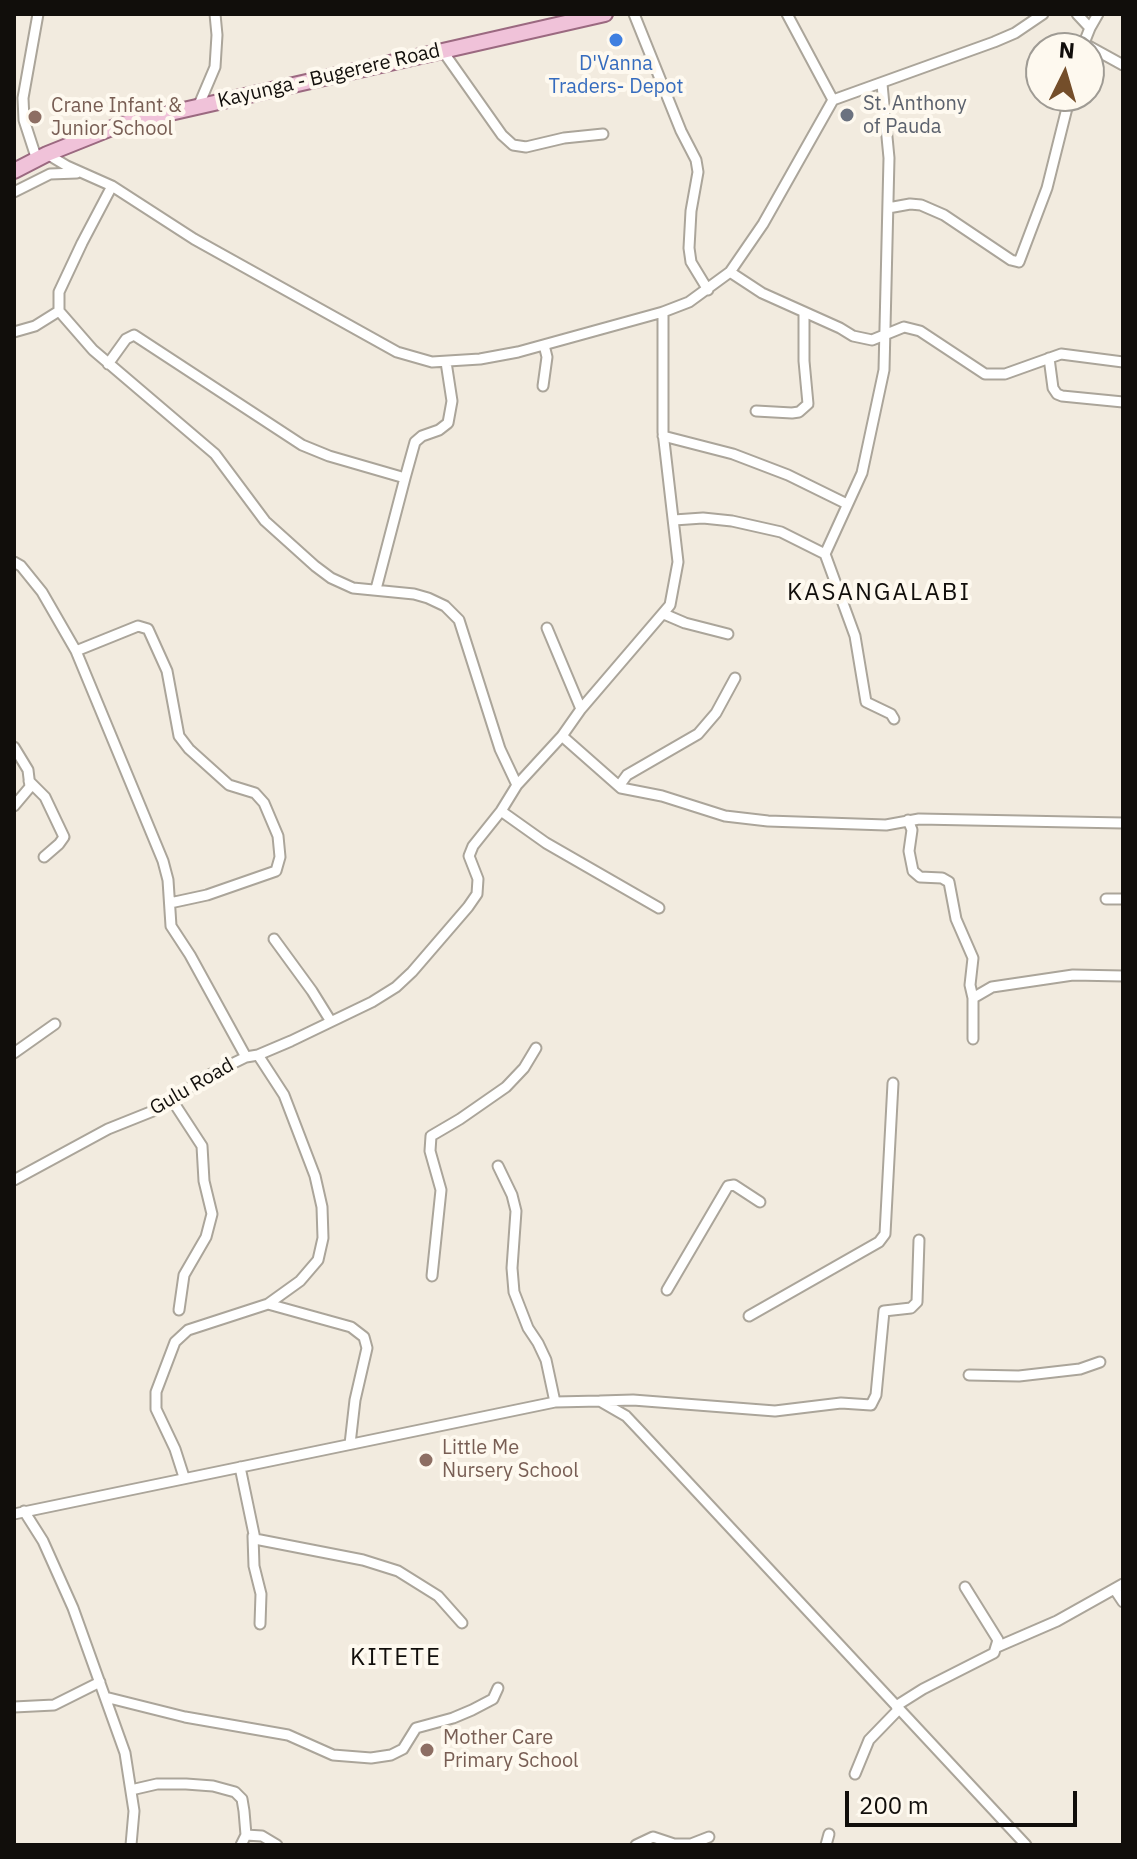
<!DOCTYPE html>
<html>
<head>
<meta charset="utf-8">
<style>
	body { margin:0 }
	#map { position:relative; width:1137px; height:1859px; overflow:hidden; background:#f2ebdf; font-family:"IBM Plex Sans",sans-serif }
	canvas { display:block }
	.frame { position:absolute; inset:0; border:16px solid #110e0b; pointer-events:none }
	.north { position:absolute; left:1025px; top:32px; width:80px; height:80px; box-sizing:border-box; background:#fef9ef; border:2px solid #9f9b94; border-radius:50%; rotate:5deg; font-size:22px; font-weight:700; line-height:32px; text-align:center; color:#110e0b }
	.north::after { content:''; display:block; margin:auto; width:28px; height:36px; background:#744e2a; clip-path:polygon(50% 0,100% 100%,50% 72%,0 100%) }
	.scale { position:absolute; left:845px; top:1791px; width:232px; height:36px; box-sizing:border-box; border:4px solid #110e0b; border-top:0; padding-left:10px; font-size:24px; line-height:28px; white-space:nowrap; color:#110e0b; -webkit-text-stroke:6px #fef9ef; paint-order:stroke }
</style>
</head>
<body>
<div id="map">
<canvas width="1137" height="1859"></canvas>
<div class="frame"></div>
<div class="north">N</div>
<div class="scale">200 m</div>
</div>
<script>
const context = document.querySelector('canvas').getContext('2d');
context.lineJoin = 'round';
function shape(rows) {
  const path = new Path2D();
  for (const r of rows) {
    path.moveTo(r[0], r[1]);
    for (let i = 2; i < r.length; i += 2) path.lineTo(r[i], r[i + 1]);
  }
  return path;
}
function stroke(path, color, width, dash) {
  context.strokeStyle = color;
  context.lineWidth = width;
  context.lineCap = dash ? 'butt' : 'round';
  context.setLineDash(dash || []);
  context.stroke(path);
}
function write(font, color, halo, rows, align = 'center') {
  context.font = font + ' "IBM Plex Sans",sans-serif';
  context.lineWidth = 8;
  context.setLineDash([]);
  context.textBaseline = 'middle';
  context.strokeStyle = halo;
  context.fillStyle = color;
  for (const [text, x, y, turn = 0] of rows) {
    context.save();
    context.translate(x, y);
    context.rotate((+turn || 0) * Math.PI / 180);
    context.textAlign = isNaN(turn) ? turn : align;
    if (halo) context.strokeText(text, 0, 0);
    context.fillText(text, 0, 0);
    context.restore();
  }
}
const minor = shape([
	[634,14,681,131,696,160,698,172,691,211,689,248,691,262,708,290],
	[787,14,833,100],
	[1077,14,1090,28,1082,48],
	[1090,28,1098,14],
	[1083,43,1123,65],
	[442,50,502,135,513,145,526,147,564,138,603,134],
	[882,84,889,158,884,370,862,473,825,554,855,636,866,702,891,714,894,719],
	[198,107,215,67,217,35,215,14],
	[47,154,67,166,112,186,194,239,397,352,432,362,480,359,518,352,663,312,689,302,730,272,763,224,833,100,994,42,1015,33,1043,14],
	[37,160,24,120,23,98,38,14],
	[112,186,82,243,59,292,59,311,93,350,215,454,265,521,315,566,331,578,353,588,414,594,428,598,445,606,459,620,500,749,517,785],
	[14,192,50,174,77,173],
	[888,208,910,204,921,205,944,215,1011,260,1019,262,1047,188,1070,96],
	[730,272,762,293,840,328,853,336,872,340,904,327,920,331,985,374,1005,374,1061,354,1123,362],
	[14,332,35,326,59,311],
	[1049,358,1053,388,1057,394,1062,396,1123,402],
	[108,364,126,339,134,335,302,445,329,456,405,478,376,589],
	[543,386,547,357,544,345],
	[756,411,792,413,799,412,808,404,804,361,804,312],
	[663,436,733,454,788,475,847,504],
	[405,478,415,442,422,436,439,430,448,423,452,401,446,362],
	[674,520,703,518,732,521,781,532,825,554],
	[14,562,21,566,42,592,76,651,163,861,168,880,171,926,190,955,246,1057],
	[664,614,685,623,728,634],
	[547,628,581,709],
	[76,651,138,626,148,629,167,671,179,736,189,749,229,785,255,793,264,803,278,836,280,857,276,871,207,895,170,903],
	[562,736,621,788,662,796,725,816,768,821,886,825,919,819,1123,823],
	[14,747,28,770,30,787,14,806],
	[29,781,45,797,64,837,59,844,44,857],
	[619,786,627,775,698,734,716,713,735,678],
	[501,811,546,843,659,908],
	[908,820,912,830,909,851,913,871,920,877,942,878,949,882,956,919,973,958,970,985,973,998],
	[1106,899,1123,899],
	[274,939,312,991,330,1020],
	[973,1039,973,998,992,987,1073,975,1123,976],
	[14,1053,55,1024],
	[172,1100,202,1146,204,1181,212,1214,206,1237,184,1275,179,1310],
	[498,1166,512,1195,516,1211,512,1268,514,1292,528,1328,538,1343,546,1360,555,1402],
	[14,1180,108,1129,163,1107,203,1078,246,1057,258,1055,291,1041,372,1002,396,987,412,972,468,907,477,894,478,879,469,856,473,846,501,811,517,785,562,736,581,709,670,605,678,562,663,432,663,312],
	[432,1276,441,1190,430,1151,431,1136,460,1119,506,1087,524,1068,536,1048],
	[667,1290,728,1186,734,1185,760,1202],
	[268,1304,351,1327,364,1337,367,1348,355,1400,350,1444],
	[749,1316,879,1242,885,1234,893,1083],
	[969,1375,1019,1376,1080,1369,1100,1362],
	[600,1401,633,1400,775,1411,841,1403,871,1405,876,1395,884,1311,911,1308,917,1302,919,1240],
	[240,1467,255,1539,363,1560,398,1571,438,1596,462,1623],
	[184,1477,175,1449,156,1409,156,1392,175,1342,188,1330,268,1304,300,1281,318,1260,323,1238,322,1207,315,1176,284,1095,258,1055],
	[24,1511,43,1541,73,1608,125,1753,134,1811,131,1845],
	[14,1514,555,1402,600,1401,626,1416,643,1434,1026,1845],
	[253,1536,254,1566,261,1594,260,1624],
	[1115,1590,1123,1602],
	[997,1647,1057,1621,1123,1584],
	[105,1697,185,1717,288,1735,333,1755,371,1758,391,1755,403,1749,416,1728,453,1718,472,1710,493,1699,498,1688],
	[896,1706,923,1689,994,1653,998,1640,965,1587],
	[14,1707,54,1705,100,1682],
	[855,1774,869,1740,899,1709],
	[131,1790,157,1784,186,1784,213,1786,235,1792,242,1799,244,1811,246,1835,241,1845],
	[246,1835,262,1836,277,1845],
	[636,1845,653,1837,674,1844,691,1844,709,1837],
	[826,1845,829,1834]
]);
const primary = shape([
	[14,171,47,154,122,124,605,14]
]);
stroke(minor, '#aba59a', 13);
stroke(primary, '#9b6980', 18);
stroke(minor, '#fff', 9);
stroke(primary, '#f0c2d9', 14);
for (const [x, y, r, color] of [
	[616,40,8,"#3f7fe0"],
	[847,115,8,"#6b7280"],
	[35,117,8,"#8d6e63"],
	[426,1460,8,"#8d6e63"],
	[427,1750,8,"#8d6e63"]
]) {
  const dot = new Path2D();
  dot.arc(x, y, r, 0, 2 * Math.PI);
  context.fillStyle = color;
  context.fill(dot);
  stroke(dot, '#fef9ef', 3);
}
write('20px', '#366cbe', '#fef9ef', [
	["D'Vanna",616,64],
	["Traders- Depot",616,87]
]);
write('20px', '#110e0b', '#fef9ef', [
	["Kayunga - Bugerere Road",329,76,-13],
	["Gulu Road",192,1087,-30]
]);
write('20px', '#5b616d', '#fef9ef', [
	["St. Anthony",863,104],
	["of Pauda",863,127]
], 'left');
write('20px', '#785e54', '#fef9ef', [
	["Crane Infant &",51,106],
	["Junior School",51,129],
	["Little Me",442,1448],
	["Nursery School",442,1471],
	["Mother Care",443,1738],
	["Primary School",443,1761]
], 'left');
context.letterSpacing = '2px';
write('24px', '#110e0b', '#fef9ef', [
	["KASANGALABI",879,593],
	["KITETE",396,1658]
]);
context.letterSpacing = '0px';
</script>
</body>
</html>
